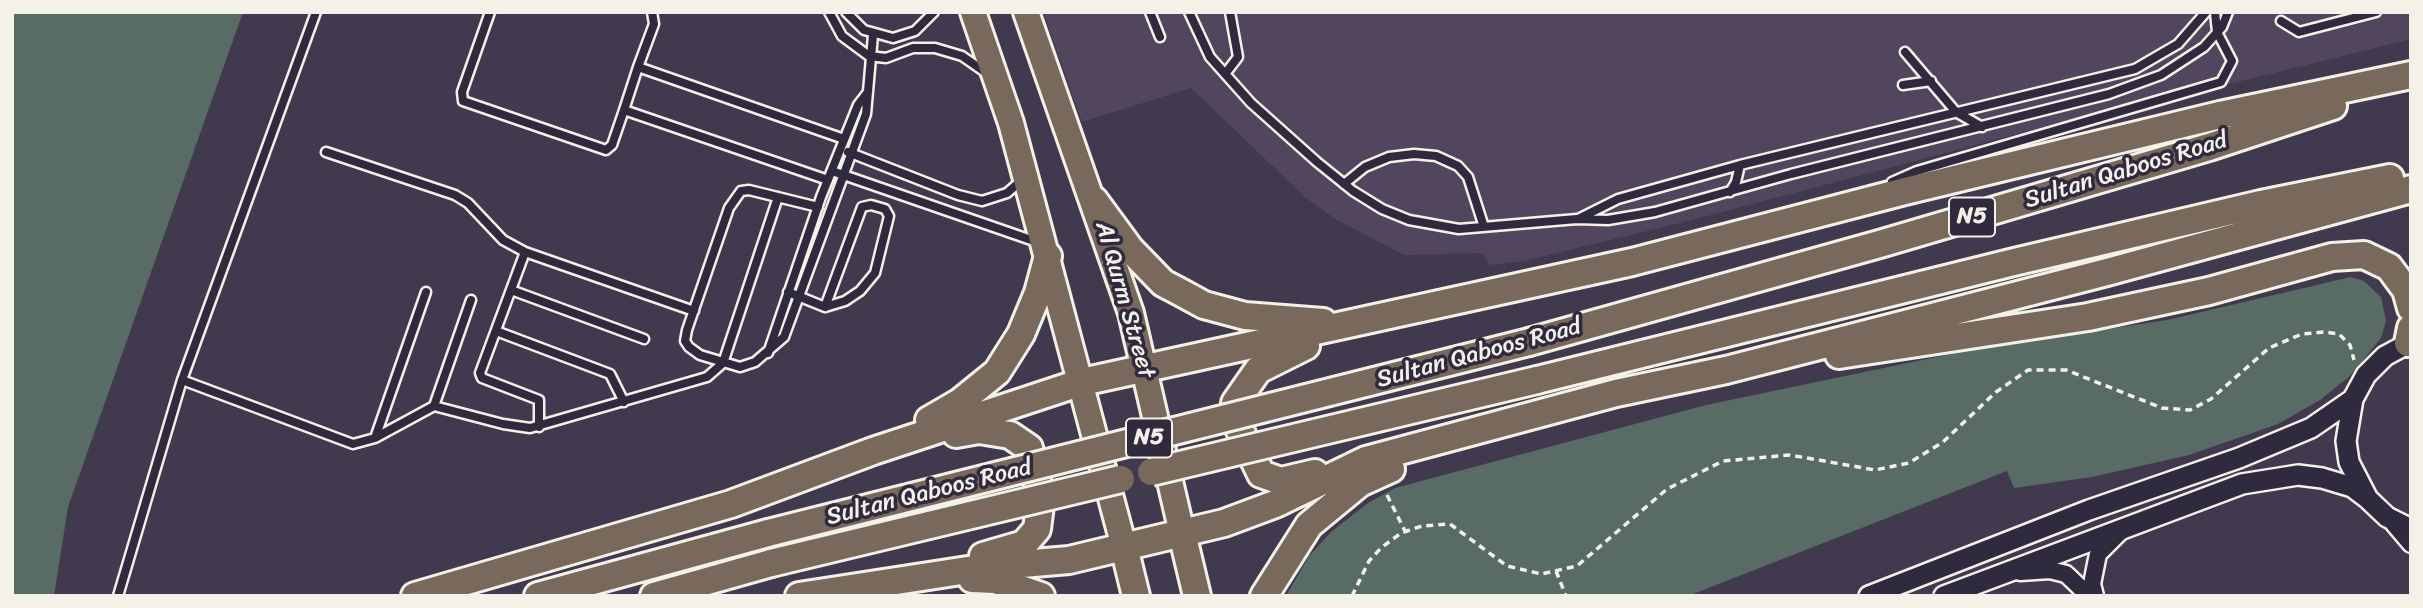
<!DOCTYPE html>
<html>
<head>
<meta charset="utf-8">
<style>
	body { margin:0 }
	#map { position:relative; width:2423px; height:608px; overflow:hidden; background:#41394e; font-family:Sriracha,sans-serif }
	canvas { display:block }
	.frame { position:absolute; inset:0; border:14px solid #f4f1e8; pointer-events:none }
</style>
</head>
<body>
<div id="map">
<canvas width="2423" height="608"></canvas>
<div class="frame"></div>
</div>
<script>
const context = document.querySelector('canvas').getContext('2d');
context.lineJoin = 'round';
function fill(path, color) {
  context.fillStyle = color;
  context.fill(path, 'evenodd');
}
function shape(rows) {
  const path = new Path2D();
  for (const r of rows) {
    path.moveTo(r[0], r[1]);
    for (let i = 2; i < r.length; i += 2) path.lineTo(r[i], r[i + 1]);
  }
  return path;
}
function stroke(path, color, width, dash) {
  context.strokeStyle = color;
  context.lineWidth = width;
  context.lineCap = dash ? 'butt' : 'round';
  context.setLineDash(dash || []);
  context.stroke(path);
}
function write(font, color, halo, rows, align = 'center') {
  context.font = font + ' Sriracha,sans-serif';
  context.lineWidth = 7;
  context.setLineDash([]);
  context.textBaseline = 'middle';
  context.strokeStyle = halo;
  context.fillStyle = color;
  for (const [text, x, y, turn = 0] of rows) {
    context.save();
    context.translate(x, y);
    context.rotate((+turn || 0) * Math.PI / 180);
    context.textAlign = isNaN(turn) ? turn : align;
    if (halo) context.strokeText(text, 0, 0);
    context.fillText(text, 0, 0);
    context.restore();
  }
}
fill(shape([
	[1043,12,2411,12,2411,39,2246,80,2078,118,1692,220,1524,261,1490,265,1482,253,1404,255,1337,220,1306,198,1191,88,1082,122]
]), '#51465d');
fill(shape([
	[12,12,243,12,68,507,54,596,12,596],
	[2351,277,2364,281,2381,297,2386,321,2381,338,2351,375,2320,400,2278,424,2189,455,2092,477,2014,488,2007,471,1688,596,1286,596,1309,556,1331,532,1368,503,1395,488,1706,405,1970,350,2167,320]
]), '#586b65');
const service = shape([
	[490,12,462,92,463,101,606,150,612,145,624,110],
	[829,12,842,36,869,56,886,58,913,48,935,48,962,56,985,72],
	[846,12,864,30,893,38,915,31,934,12],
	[1150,12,1160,37],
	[1189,12,1210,57,1251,103,1317,162,1353,191,1382,209,1409,220,1459,229,1577,219,1608,220,1655,212,1791,174,2109,94,2161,75,2204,47,2222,27,2228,12],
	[2281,21,2299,32,2376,12],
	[1905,52,1956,112,1982,127],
	[638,67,654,24,652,12],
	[1225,74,1238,57,1230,12],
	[1903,85,1931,81],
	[326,152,455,195,468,203,503,240,525,252],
	[848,152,958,195,982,201,1007,193,1022,180],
	[832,171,1037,242],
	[828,180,624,110,638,67,844,139],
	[1892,182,1917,171,2221,82,2232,61,2217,32,2215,12],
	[1344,184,1365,167,1389,157,1414,154,1436,156,1458,166,1468,177,1484,227],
	[1730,192,1736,182,1740,165],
	[818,207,749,190,741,191,729,208,687,330,685,341,689,347,700,355,740,367,755,362,784,337,866,114,873,35],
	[1580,218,1618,199,1740,165,2135,69,2178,44,2206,12],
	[511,290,644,339],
	[788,292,825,307,845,301,860,291,875,273,889,216,885,209,871,205,862,207,825,307],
	[496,331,610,374,624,402],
	[768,353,821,197,858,105,868,92],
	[182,380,353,444,375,438,434,406,503,424,530,428,707,377,723,363,778,197],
	[434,406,471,300],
	[539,427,539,400,482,378,480,373,525,252,694,311],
	[375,438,426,292],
	[118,596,182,380,316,12]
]);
const minor = shape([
	[2394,524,2411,544],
	[2020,572,2050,570,2066,574,2089,596],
	[2095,596,2092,584,2098,554,2120,532]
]);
const tertiary = shape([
	[2411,342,2385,356,2366,375,2353,399,2346,441,2349,462,2368,499,2387,517,2411,529],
	[1869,596,2089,510,2239,458,2311,428,2353,399],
	[1944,596,2242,484,2298,475,2322,478,2352,487,2368,499]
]);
const primary = shape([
	[973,12,1011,123,1124,547],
	[1026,12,1131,313,1182,533]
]);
const trunk = shape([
	[1094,200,1130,249,1163,283,1182,293,1204,305,1245,316,1323,322],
	[1529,342,1883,243,2209,147,2333,106],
	[2408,343,2411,328],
	[1306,346,1258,370,1235,403,1235,420,1261,474,1281,481,1315,473],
	[1839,355,2088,317,2209,291,2332,257,2364,255,2389,267,2406,290,2411,308],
	[1537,380,2014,262,2261,204,2390,178],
	[929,420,960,402,997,372,1021,334,1038,293,1048,256],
	[956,434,979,430,1010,435,1029,448,1041,497,1037,529,1024,544,983,556],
	[1182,533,1197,596],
	[1124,547,1136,596],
	[972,579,995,580,1041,596],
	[415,596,731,504,873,451,1082,382,1632,262,1905,191,2220,115,2411,75],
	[538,596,768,533],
	[654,596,771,563],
	[799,596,987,567,1069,560,1224,523,1275,504,1366,460,1616,393,1726,370,2107,272,2411,189],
	[1264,596,1309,525,1360,483,1391,469]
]);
stroke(service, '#f4f1e8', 13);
stroke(minor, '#f4f1e8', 21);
stroke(tertiary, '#f4f1e8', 24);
stroke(primary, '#f4f1e8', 30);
stroke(trunk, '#f4f1e8', 32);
stroke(shape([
	[1387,495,1405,531],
	[1556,571,1566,596],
	[1352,596,1369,561,1381,548,1401,533,1422,526,1450,524,1507,566,1541,574,1577,566,1667,489,1723,461,1790,455,1875,470,1909,463,1943,442,1996,392,2028,370,2066,370,2162,408,2190,410,2211,399,2269,348,2302,334,2324,332,2339,334,2350,345,2354,360]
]), '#f4f1e8', 3.5, [7, 5]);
stroke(service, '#2f2a3d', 8);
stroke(minor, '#2f2a3d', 16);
stroke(tertiary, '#2f2a3d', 19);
stroke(primary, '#78695c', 24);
stroke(trunk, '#78695c', 26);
const trunkBridge = shape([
	[1151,472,1537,380],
	[768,533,1529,342],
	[771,563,1121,479]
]);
stroke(trunkBridge, '#f4f1e8', 32, []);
stroke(trunkBridge, '#78695c', 26);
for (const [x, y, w] of [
	[1972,217,46],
	[1149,438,46]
]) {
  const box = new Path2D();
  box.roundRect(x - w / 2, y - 19.5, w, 39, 5);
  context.fillStyle = '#2f2a3d';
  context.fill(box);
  stroke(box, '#f4f1e8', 2);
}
write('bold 23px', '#f4f1e8', null, [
	["N5",1972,217],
	["N5",1149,438]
]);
write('24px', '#f4f1e8', '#2f2a3d', [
	["Sultan Qaboos Road",2126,171,-17],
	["Al Qurm Street",1124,300,74],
	["Sultan Qaboos Road",1479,354,-15],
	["Sultan Qaboos Road",929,493,-14]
]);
</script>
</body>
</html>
